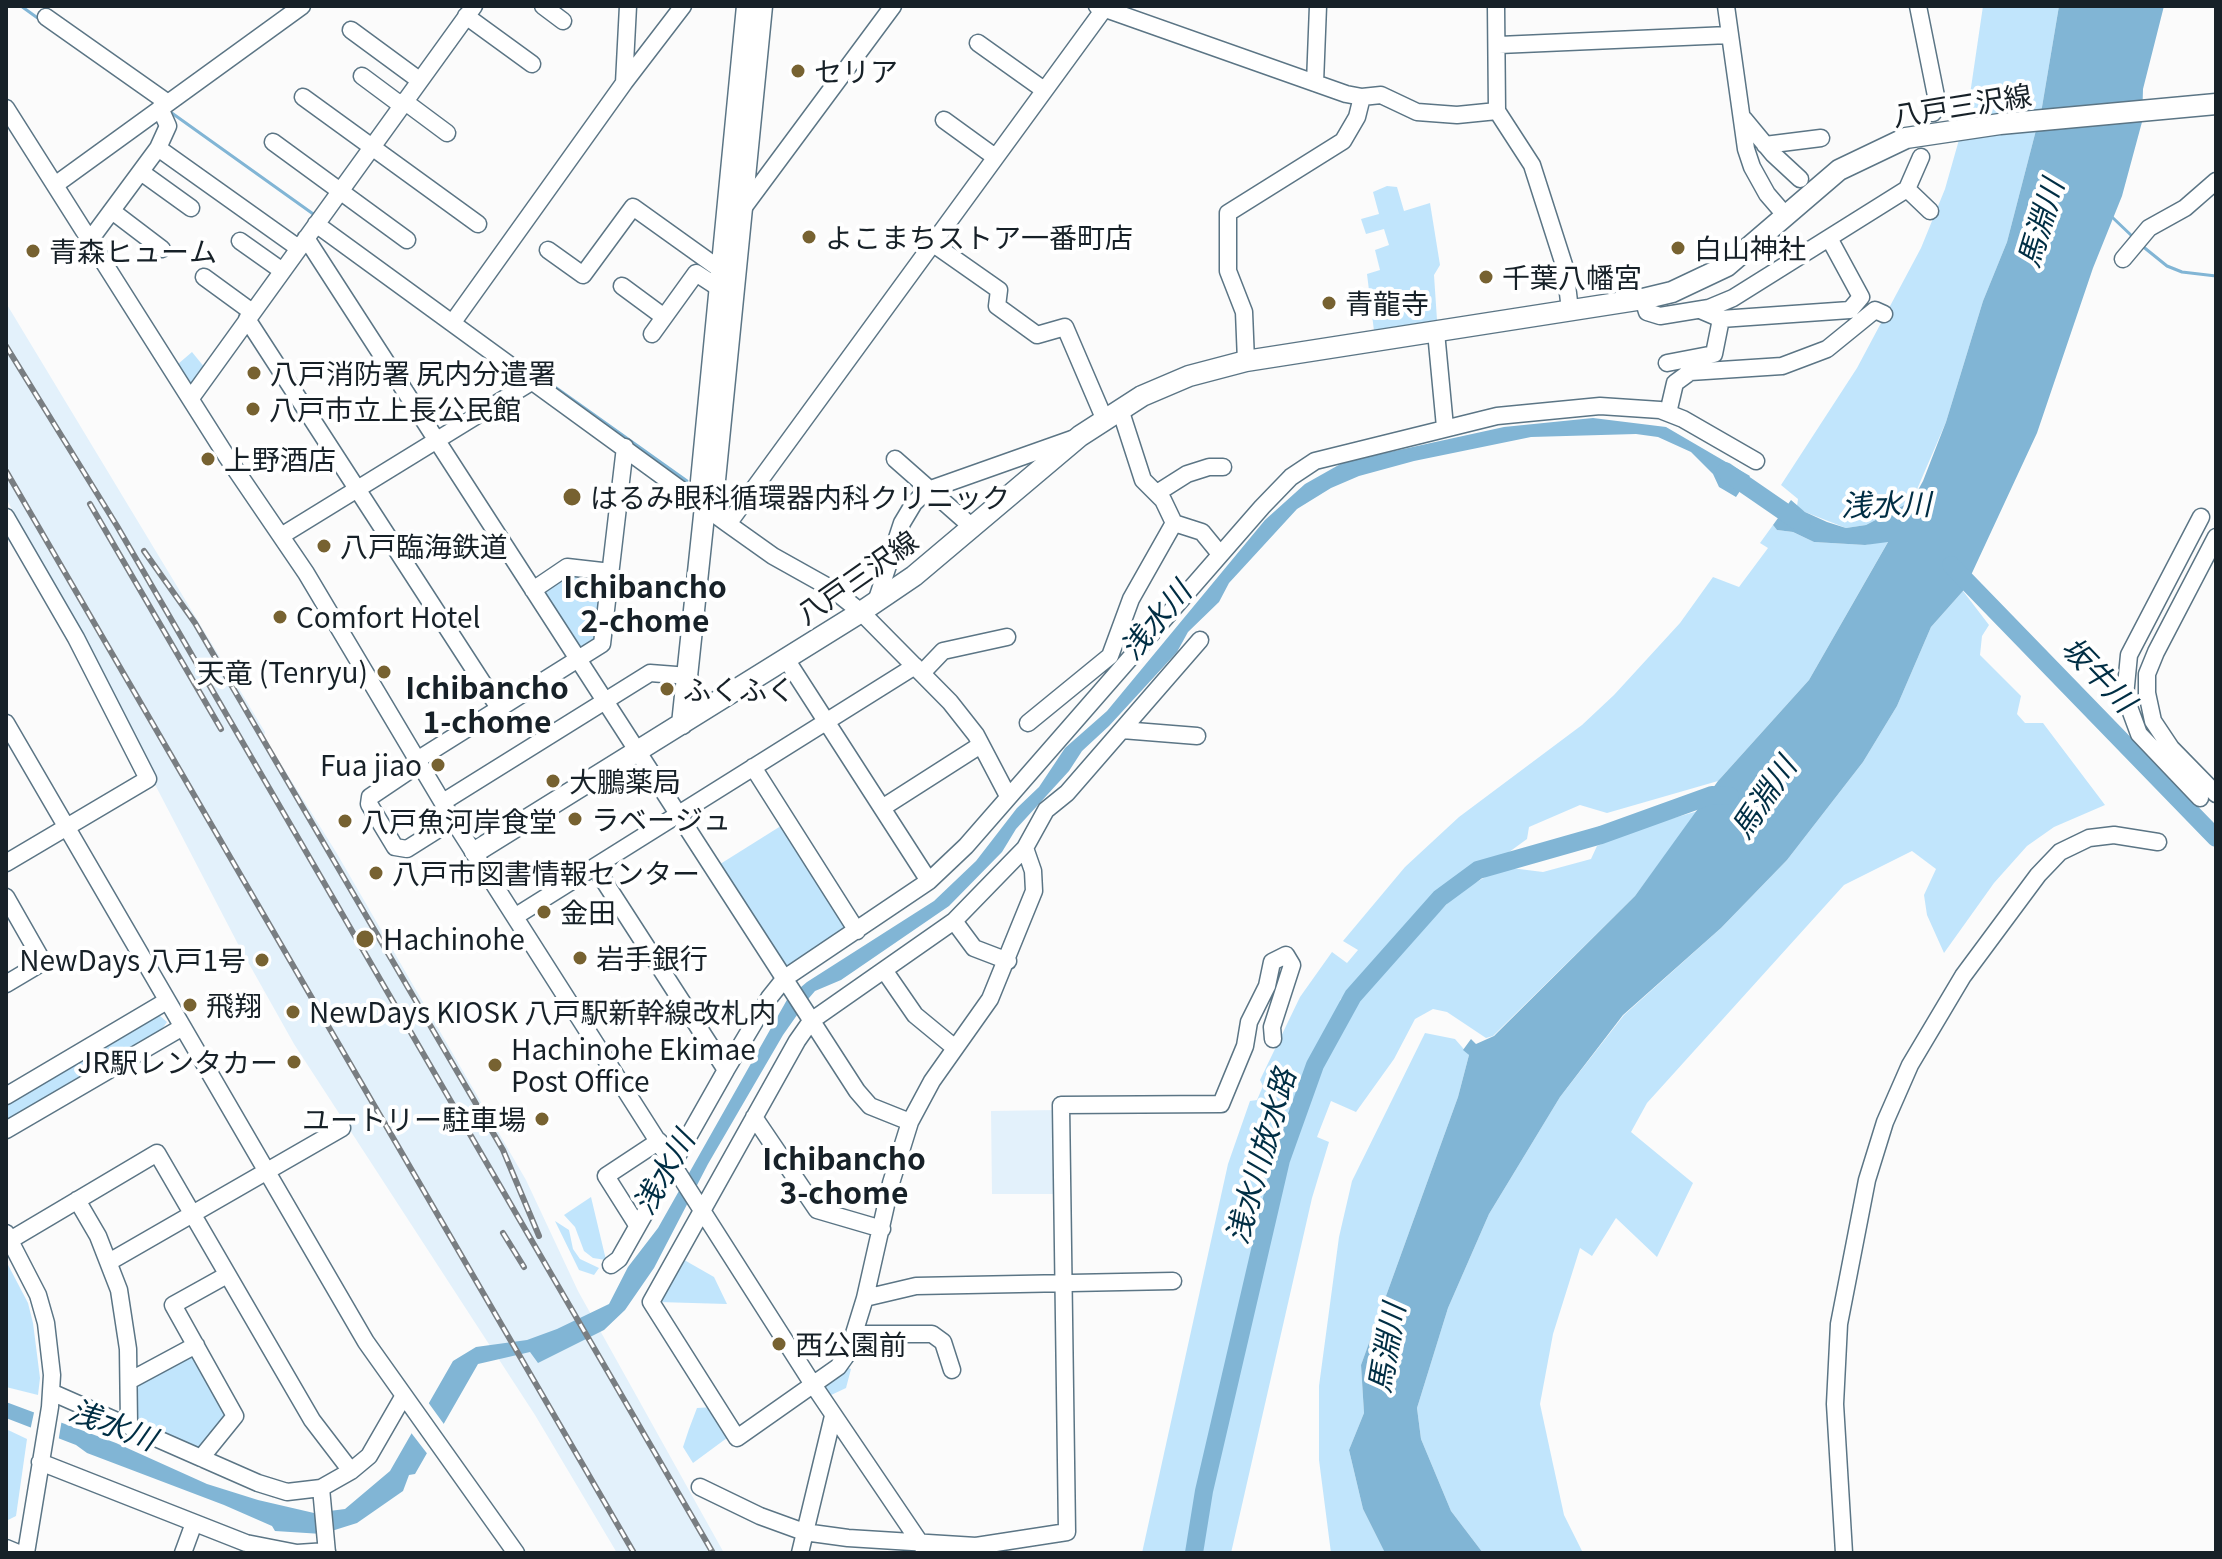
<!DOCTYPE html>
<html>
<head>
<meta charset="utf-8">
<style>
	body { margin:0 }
	#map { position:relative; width:2222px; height:1559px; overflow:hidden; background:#fbfbfb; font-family:Georgia,serif }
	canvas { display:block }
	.frame { position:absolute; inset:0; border:8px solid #172128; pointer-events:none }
</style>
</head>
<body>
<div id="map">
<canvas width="2222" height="1559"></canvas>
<div class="frame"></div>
</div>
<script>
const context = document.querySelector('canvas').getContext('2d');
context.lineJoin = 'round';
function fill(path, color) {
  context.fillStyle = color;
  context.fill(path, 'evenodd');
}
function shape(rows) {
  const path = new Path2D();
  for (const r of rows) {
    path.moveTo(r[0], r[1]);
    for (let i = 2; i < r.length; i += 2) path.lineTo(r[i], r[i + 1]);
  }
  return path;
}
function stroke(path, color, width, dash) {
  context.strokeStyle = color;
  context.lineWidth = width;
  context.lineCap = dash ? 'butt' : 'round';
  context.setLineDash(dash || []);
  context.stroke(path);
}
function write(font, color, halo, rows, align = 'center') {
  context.font = font + ' Georgia,"Noto Sans JP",serif';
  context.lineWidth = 8;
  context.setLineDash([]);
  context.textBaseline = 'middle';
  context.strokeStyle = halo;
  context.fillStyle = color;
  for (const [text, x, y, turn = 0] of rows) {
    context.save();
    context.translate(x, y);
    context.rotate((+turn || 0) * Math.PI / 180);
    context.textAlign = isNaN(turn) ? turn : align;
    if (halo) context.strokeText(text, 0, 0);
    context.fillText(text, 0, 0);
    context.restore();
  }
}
fill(shape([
	[6,303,265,732,264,737,336,852,526,1180,578,1291,724,1553,617,1553,535,1415,294,1044,239,946,6,498],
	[1058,1110,1060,1194,992,1194,991,1111]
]), '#e3f1fb');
fill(shape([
	[1983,6,2059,6,2042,107,2007,242,1983,301,1946,422,1912,501,1866,525,1846,528,1805,512,1797,506,1798,499,1781,485,1857,368,1921,248,1945,189,1968,108],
	[1387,186,1397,187,1404,211,1430,203,1440,265,1434,275,1437,320,1374,331,1367,274,1380,270,1375,250,1389,245,1384,229,1366,234,1361,219,1379,214,1373,192],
	[192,352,205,368,192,386,178,364],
	[1773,525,1777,530,1793,532,1814,542,1865,545,1889,540,1809,680,1718,781,1607,813,1580,805,1529,827,1527,839,1505,855,1469,868,1437,893,1340,1000,1351,1009,1409,942,1459,892,1503,867,1543,872,1591,859,1597,846,1639,828,1698,811,1635,896,1493,1036,1486,1038,1447,1012,1433,1009,1415,1019,1394,1059,1356,1112,1331,1101,1317,1137,1329,1142,1312,1198,1231,1553,1142,1553,1228,1164,1250,1101,1257,1100,1263,1086,1260,1080,1300,997,1332,952,1347,963,1358,950,1343,941,1405,867,1459,817,1582,725,1614,695,1680,623,1713,577,1739,587,1768,548,1760,543],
	[568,570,603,573,598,639,581,650,540,592],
	[1963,591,1989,625,1982,636,1980,655,2021,696,2017,714,2025,723,2043,723,2105,805,2054,827,2027,846,1994,883,1944,953,1927,915,1924,895,1936,869,1912,851,1844,885,1647,1103,1631,1132,1693,1183,1657,1257,1616,1218,1592,1256,1580,1248,1553,1334,1540,1404,1564,1515,1583,1553,1483,1553,1451,1511,1421,1439,1417,1408,1448,1308,1489,1214,1560,1097,1624,1015,1721,928,1787,860,1863,762,1897,706,1931,627],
	[784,824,852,929,787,972,717,866],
	[159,1015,167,1022,157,1036,6,1123,6,1102],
	[1425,1033,1455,1039,1469,1055,1458,1097,1361,1365,1364,1413,1349,1450,1363,1509,1385,1553,1331,1553,1319,1460,1319,1386,1339,1237,1352,1181],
	[591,1197,606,1260,593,1258,584,1251,575,1227,564,1215],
	[555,1221,569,1230,573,1249,580,1259,599,1268,594,1275,579,1270],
	[679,1257,714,1277,727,1304,658,1302],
	[6,1261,28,1303,33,1323,40,1378,38,1395,6,1387],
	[190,1351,227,1414,199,1448,194,1448,135,1420,138,1381],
	[846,1367,851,1369,846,1388,829,1396,824,1390,826,1383],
	[714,1407,731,1435,693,1463,683,1447,689,1429,697,1408],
	[6,1429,27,1439,16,1516,6,1521]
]), '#c1e5fc');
fill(shape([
	[2059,6,2164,6,2143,89,2142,122,2122,196,2093,268,2037,433,1972,573,1963,591,1931,627,1897,706,1863,762,1787,860,1721,928,1623,1015,1560,1097,1489,1214,1448,1308,1417,1408,1421,1439,1451,1511,1483,1553,1385,1553,1363,1509,1349,1450,1364,1413,1361,1365,1458,1097,1469,1055,1463,1050,1471,1039,1476,1044,1494,1036,1635,896,1718,781,1809,680,1888,542,1865,545,1814,542,1793,532,1777,530,1773,525,1791,500,1805,512,1827,522,1846,528,1866,525,1912,501,1923,481,1946,422,1983,301,2007,242,2042,107],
	[1593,418,1666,427,1750,476,1736,497,1719,487,1713,474,1691,452,1658,437,1636,434,1531,437,1414,461,1359,476,1331,488,1297,509,1229,583,1219,602,1188,632,1177,652,1109,726,1082,751,1069,771,1016,829,1002,852,949,906,841,980,815,991,809,998,783,1035,708,1164,654,1268,625,1310,604,1330,538,1363,530,1352,478,1364,415,1474,409,1475,403,1491,357,1523,322,1534,275,1531,272,1526,224,1505,87,1453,76,1445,6,1418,6,1402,116,1443,207,1484,258,1500,314,1513,345,1509,390,1471,453,1361,476,1347,527,1340,557,1329,609,1304,628,1267,658,1228,788,998,807,982,934,901,976,861,1017,808,1039,787,1065,748,1107,711,1265,520,1305,484,1344,462,1504,427]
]), '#81b5d5');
fill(shape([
	[425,1398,446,1427,429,1456,409,1430],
	[35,1408,62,1419,58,1443,30,1431]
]), '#fbfbfb');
stroke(shape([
	[21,6,39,19],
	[169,111,316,216],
	[2112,217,2133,237],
	[2141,245,2167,266,2182,272,2216,276],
	[524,365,687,481]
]), '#81b5d5', 3);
stroke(shape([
	[1725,471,1802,524],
	[1951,565,2216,838],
	[1194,1553,1204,1491,1281,1160,1315,1065,1353,996,1440,898,1478,870,1601,835,1712,795,1730,796]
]), '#81b5d5', 18);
const minor = shape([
	[543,6,563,21],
	[1097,6,1346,94,1362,97,1381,95,1417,112,1457,115,1497,111],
	[1496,6,1497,111,1532,165,1565,268,1570,310],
	[1726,6,1746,149,1752,167,1767,194,1786,216],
	[1918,6,1936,96,1933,113],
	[466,16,532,64],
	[46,17,168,103],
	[351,30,419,80],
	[978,43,1044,90],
	[1499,45,1729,35],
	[362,76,401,105],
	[624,83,683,6],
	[1315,83,1318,6],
	[303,97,478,224],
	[404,101,447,133],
	[6,108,227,457,306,573,453,820,812,1383,927,1553],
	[1744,119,1773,154,1800,179],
	[944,120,995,157],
	[273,142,407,240],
	[1765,145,1821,138],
	[158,148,168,126,160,108],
	[141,172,191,208],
	[55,185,302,6],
	[1907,189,1930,211],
	[112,211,162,249],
	[741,211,893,6],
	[316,224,728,524,773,556,832,589,861,612,950,702,976,735,1008,796],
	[306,238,857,1091,870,1106,910,1122],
	[90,240,158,148,297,247],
	[240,241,281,270],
	[932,243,999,290,997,306,1037,335,1065,327,1104,418],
	[548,250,583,275,633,207,721,270],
	[2123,259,2149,228,2185,208,2216,181],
	[204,277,252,312],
	[622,286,664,317],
	[1643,299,1647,312,1660,316,1709,308,1733,298,1907,189,1921,157],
	[1700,310,1721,319,1850,310,1861,297,1829,238],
	[247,319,499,708],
	[453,322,624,83,628,6],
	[1436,332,1445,427],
	[652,334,696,273,719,288],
	[1246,361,1244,312,1228,271,1228,213,1343,141,1357,117,1362,97],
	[1667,363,1714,354,1721,319],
	[191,398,474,6],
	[1120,409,1143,480,1163,500,1174,523,1202,532,1220,554],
	[1668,413,1675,383,1690,372,1782,366,1827,349,1875,310,1884,314],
	[895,459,971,526],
	[1157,493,1187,474,1209,467,1223,467],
	[6,517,76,638,148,779,6,863],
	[728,524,1104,9],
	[281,536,533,381],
	[2216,537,2156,652,2147,674,2147,693,2153,721,2171,748,2216,794],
	[533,590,567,567,611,572],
	[876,602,902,523,914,503,928,490,1072,439],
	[786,659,929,881],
	[922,673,943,651,1007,637],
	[6,723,366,1342,516,1553],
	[1028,723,1110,656,1131,599,1174,523],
	[1122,730,1197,736],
	[417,760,602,644,625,447],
	[419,764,370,797,369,804,395,847,407,849,453,820],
	[753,767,857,931],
	[2200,798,2139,734,2125,696,2129,655,2201,517],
	[443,802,650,673,689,676],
	[882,808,979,746],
	[1025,848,1033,871,1034,891,990,999,932,1081,910,1122,891,1183,865,1298,848,1353,838,1367,737,1438,651,1302,797,1041,811,1021,954,921,1025,848,1046,810,1067,793,1200,640],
	[595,867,726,1070,769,998,785,978,929,881,966,846,1262,507,1291,477,1315,461,1497,416,1600,406,1660,410,1683,419,1756,461],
	[6,897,43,962,6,984],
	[516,916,915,666],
	[954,921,974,948,1008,961],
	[884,970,915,1015,955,1048],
	[6,1096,165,1002],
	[754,1117,817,1210,882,1229],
	[6,1130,181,1028],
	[77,1200,98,1236,119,1290,128,1349,129,1424],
	[637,1225,606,1176,659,1141],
	[6,1233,38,1295,46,1323,52,1375,50,1407,26,1553],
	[12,1239,157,1153,312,1420,351,1471],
	[109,1262,342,1128],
	[611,1265,619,1259,726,1070],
	[865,1298,916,1286,1173,1281],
	[854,1334,932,1334,943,1342,952,1370],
	[129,1381,196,1345],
	[51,1392,258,1483,287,1492,321,1488,351,1471,369,1456,403,1397],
	[201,1458,235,1416,173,1305,227,1275],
	[40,1462,246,1543,297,1553,327,1551],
	[700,1487,760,1516,804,1532,848,1538,976,1546,1067,1532,1061,1105,1221,1104,1245,1046,1249,1022,1267,986,1272,962,1286,955,1292,965,1272,1027,1273,1039],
	[321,1488,327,1553],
	[6,1548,18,1553],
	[183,1553,194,1523],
	[800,1553,833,1416],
	[1844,1553,1835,1404,1839,1324,1867,1180,1885,1122,1910,1065,1963,976,2038,875,2060,852,2089,838,2114,835,2158,842]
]);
const major = shape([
	[715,480,762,6],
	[682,724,705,506,701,481,747,6],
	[475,852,861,612,914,576,1080,436,1142,396,1189,376,1246,361,1643,299,1672,292,1727,266,1839,170,1906,138,2000,124,2216,104]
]);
stroke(minor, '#5b7585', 19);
stroke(major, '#5b7585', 23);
stroke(minor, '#fff', 16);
stroke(major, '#fff', 20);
const rail = shape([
	[6,346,117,526,713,1553],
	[6,471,634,1553],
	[90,504,221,729],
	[144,551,195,623,503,1150,539,1236],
	[503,1233,524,1267]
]);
stroke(rail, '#797e82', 6);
stroke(rail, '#fff', 3, [9]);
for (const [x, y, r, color] of [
	[798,71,8,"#776231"],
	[809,237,8,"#776231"],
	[1678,248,8,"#776231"],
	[33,251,8,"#776231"],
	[1486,277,8,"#776231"],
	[1329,303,8,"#776231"],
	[254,373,8,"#776231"],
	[253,409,8,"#776231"],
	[208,459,8,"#776231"],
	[572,497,10,"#776231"],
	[324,546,8,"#776231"],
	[280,617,8,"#776231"],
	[384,672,8,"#776231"],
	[667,689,8,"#776231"],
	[438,765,8,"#776231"],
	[553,781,8,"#776231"],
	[575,819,8,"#776231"],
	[345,821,8,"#776231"],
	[376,873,8,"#776231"],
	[544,912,8,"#776231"],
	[365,939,10,"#776231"],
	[580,958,8,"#776231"],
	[262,960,8,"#776231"],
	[190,1005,8,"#776231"],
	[293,1012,8,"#776231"],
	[294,1062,8,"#776231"],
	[495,1065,8,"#776231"],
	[542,1119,8,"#776231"],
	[779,1344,8,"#776231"]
]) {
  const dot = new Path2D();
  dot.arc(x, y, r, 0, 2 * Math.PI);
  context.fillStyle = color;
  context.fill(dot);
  stroke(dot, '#fff', 3);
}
write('28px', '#172128', '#fff', [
	["セリア",814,71],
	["よこまちストア一番町店",825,237],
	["白山神社",1694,248],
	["青森ヒューム",49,251],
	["千葉八幡宮",1502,277],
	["青龍寺",1345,303],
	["八戸消防署 尻内分遣署",270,373],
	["八戸市立上長公民館",269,409],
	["上野酒店",224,459],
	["はるみ眼科循環器内科クリニック",590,497],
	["八戸臨海鉄道",340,546],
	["Comfort Hotel",296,617],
	["天竜 (Tenryu)",368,672,"right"],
	["ふくふく",683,689],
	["Fua jiao",422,765,"right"],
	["大鵬薬局",569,781],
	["ラベージュ",591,819],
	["八戸魚河岸食堂",361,821],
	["八戸市図書情報センター",392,873],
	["金田",560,912],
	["Hachinohe",383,939],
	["岩手銀行",596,958],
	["NewDays 八戸1号",246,960,"right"],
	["飛翔",206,1005],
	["NewDays KIOSK 八戸駅新幹線改札内",309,1012],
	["Hachinohe Ekimae",511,1049],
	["Post Office",511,1081],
	["JR駅レンタカー",278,1062,"right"],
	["ユートリー駐車場",526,1119,"right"],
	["西公園前",795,1344]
], 'left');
write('28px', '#172128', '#fff', [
	["八戸三沢線",1962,105,-9],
	["八戸三沢線",857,577,-35]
]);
write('italic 30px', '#002e44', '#fff', [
	["馬淵川",2040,223,-73],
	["浅水川",1886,504,-1],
	["浅水川",1155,620,-50],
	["坂牛川",2099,674,46],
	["馬淵川",1763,797,-56],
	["浅水川放水路",1260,1156,-74],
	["浅水川",663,1172,-60],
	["馬淵川",1386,1348,-80],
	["浅水川",113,1424,21]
]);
write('bold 30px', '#172128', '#fff', [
	["Ichibancho",645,587],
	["2-chome",645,621],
	["Ichibancho",487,688],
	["1-chome",487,722],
	["Ichibancho",844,1159],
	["3-chome",844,1193]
]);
</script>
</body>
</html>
